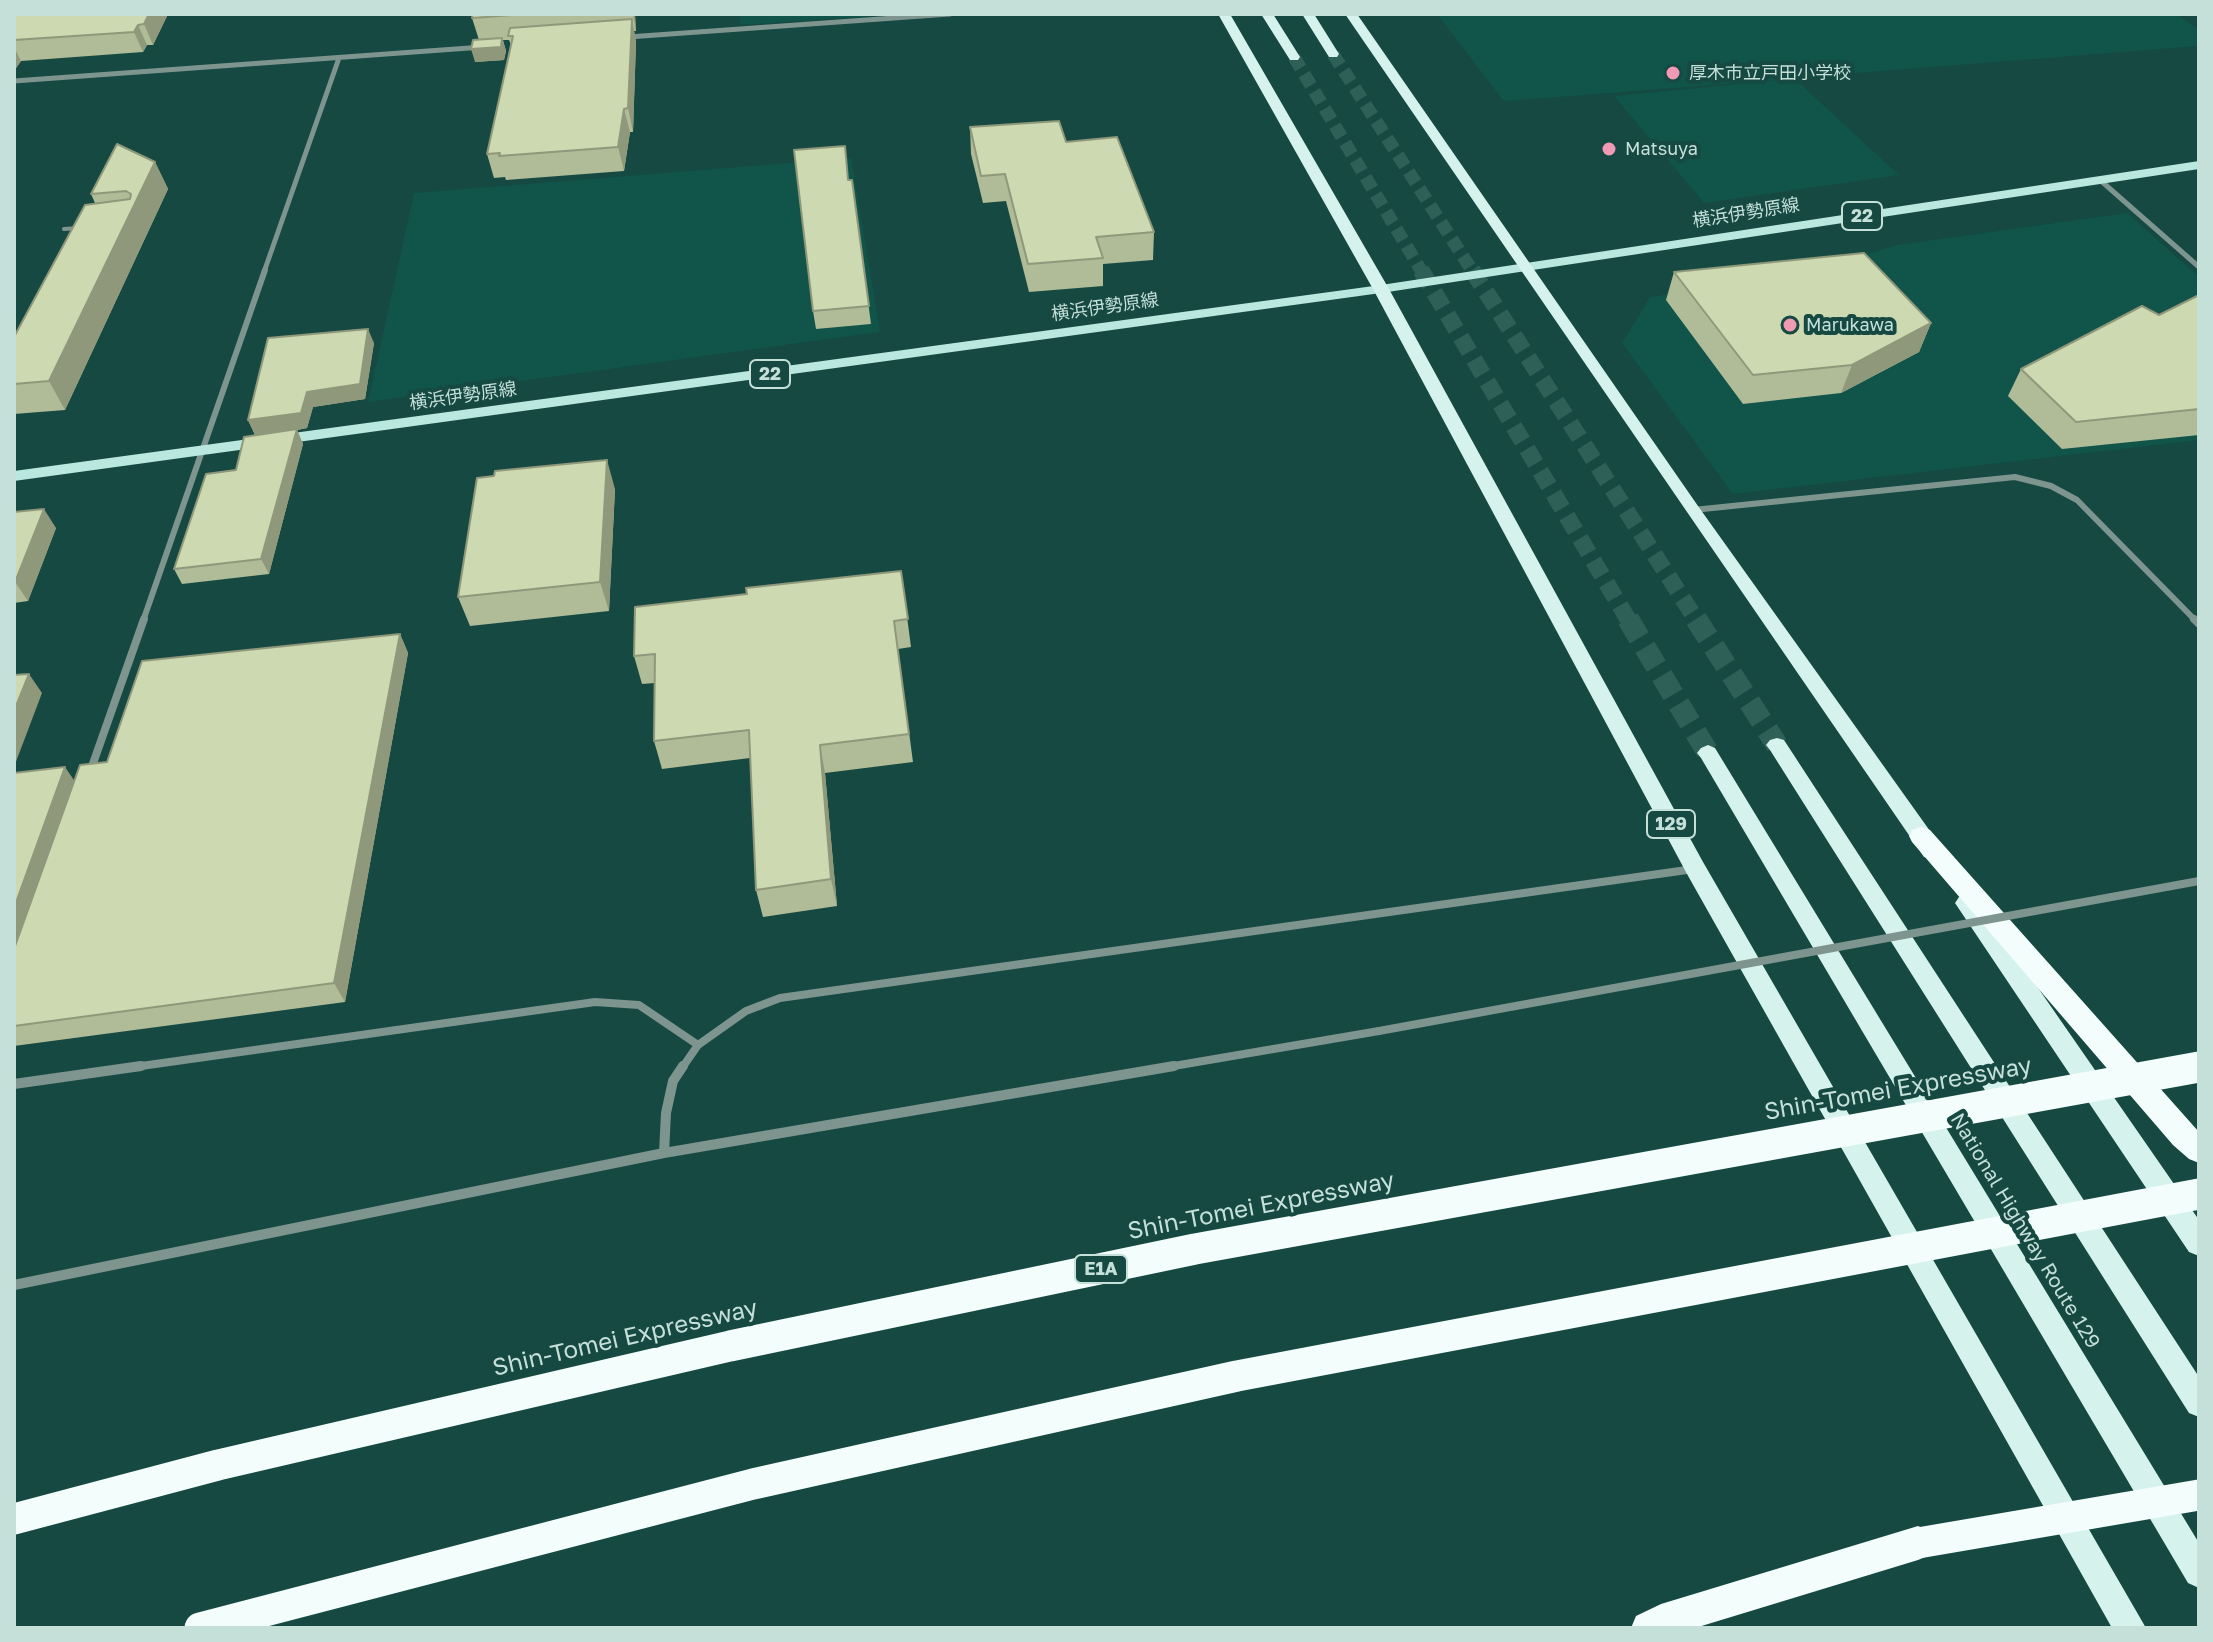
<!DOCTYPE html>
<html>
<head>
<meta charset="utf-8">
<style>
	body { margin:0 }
	#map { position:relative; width:2213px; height:1642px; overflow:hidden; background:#154941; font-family:"Golos Text",sans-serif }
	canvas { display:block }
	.frame { position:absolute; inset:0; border:16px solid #c5dfd9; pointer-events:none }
</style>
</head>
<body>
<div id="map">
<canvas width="2213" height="1642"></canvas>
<div class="frame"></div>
</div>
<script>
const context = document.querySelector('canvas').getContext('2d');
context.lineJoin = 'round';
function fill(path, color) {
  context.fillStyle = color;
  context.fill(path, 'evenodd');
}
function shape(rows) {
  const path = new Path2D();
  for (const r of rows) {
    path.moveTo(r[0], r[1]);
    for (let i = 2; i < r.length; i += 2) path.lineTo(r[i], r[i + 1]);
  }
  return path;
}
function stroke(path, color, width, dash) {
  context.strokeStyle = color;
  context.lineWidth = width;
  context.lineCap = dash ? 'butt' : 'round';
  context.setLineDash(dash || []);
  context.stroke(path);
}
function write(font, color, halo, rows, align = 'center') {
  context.font = font + ' "Golos Text","Noto Sans JP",sans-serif';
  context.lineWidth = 8;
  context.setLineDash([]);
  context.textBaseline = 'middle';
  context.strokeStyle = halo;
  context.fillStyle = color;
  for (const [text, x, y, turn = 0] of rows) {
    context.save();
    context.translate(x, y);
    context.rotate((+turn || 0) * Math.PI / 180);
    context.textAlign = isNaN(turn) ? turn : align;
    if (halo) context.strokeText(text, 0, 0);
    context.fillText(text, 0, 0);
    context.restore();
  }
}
fill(shape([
	[739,14,905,14,740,25],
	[1437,14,2177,14,2199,30,2199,46,1794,78,1899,175,1704,203,1614,96,1791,79,1507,101,1502,99],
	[851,158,880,332,368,402,414,193],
	[2127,213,2199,277,2199,440,1733,494,1622,343,1650,297,1812,272,1897,245]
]), '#10544a');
stroke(shape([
	[1333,54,1473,272],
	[1294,57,1422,272]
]), '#2f6058', 13, [13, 7]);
stroke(shape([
	[1421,270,1629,621],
	[1472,270,1697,621]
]), '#2f6058', 17, [17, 9]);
stroke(shape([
	[1628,619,1708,753],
	[1696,619,1777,745]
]), '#2f6058', 22, [22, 11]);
stroke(shape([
	[64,229,78,228]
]), '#7e948f', 4);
stroke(shape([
	[628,37,950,14],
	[14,81,483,47],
	[2100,180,2199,267],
	[264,272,339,58]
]), '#7e948f', 5);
stroke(shape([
	[1693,510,2015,477,2051,486,2077,500,2196,621],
	[143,621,265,270]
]), '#7e948f', 6);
stroke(shape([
	[2194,619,2199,624],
	[90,772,144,619],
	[127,1068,595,1002,639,1005,698,1045],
	[682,1068,698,1045,746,1011,780,998,1694,869],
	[1162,1068,1379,1031]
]), '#7e948f', 8);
stroke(shape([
	[14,1084,141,1066],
	[664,1153,666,1113,673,1081,683,1066],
	[14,1285,664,1153,1174,1066]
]), '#7e948f', 10);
fill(shape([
	[2199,161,2199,169,1381,293,14,481,14,471,1381,285,2199,161]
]), '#bae7de');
fill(shape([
	[1218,14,1230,14,1389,289,1703,862,2146,1628,2112,1628,1687,874,1373,289,1218,14],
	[1261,14,1273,14,1300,57,1298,60,1290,60,1261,14],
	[1302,14,1314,14,1339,54,1337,57,1329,57,1302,14],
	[1345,14,1357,14,1698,506,1940,845,1943,851,1940,857,1932,859,1924,857,1345,14],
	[1777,738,1784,740,2199,1377,2199,1417,2189,1413,1770,750,1766,745,1770,740,1777,738],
	[1708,745,1715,748,2199,1543,2199,1588,2188,1583,1701,758,1697,753,1701,748,1708,745],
	[1967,894,1975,897,2199,1220,2199,1256,2189,1252,1959,909,1955,903,1959,897,1967,894]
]), '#d6f2ec');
fill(shape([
	[1921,827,1930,830,2199,1132,2199,1163,2189,1159,2173,1145,1912,842,1909,836,1912,830,1921,827],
	[1918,1526,1930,1531,1935,1543,1930,1555,1918,1560,1695,1628,1631,1628,1636,1616,1661,1604,1918,1526]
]), '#f3fdfb');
stroke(shape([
	[1379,1031,2199,881]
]), '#7e948f', 8);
stroke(shape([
	[2193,1068,2199,1067]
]), '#f3fdfb', 24);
stroke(shape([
	[14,1519,218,1465,730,1346,1195,1249,2199,1067],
	[1918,1543,2199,1495],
	[200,1628,753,1484,1237,1376,2199,1194]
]), '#f3fdfb', 31);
fill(shape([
	[14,14,168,14,153,45,147,45,143,52,21,61,14,71],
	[473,14,635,14,636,31,634,31,636,42,633,132,630,132,624,171,506,180,505,177,494,178,487,154,511,45,509,40,503,40,506,51,504,60,475,62,479,40,472,18],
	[970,127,1066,142,1154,232,1153,260,1103,264,1103,286,1029,292,1006,201,983,203,971,154],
	[155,162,168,189,65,410,14,414,14,337,95,203,91,194],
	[849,180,852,180,871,324,816,329,813,311],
	[1674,272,1931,323,1919,352,1841,393,1743,404,1666,300],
	[2199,295,2199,435,2062,449,2008,396,2021,369,2159,315],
	[374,343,365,399,313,407,307,428,297,430,303,444,269,574,182,584,174,569,236,470,255,435,248,420],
	[615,489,609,611,470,626,458,597],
	[14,512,56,528,28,601,14,603],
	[901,571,911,647,898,649,913,762,825,773,837,906,763,917,756,890,750,758,662,769,654,741,655,683,642,684,634,656,747,594],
	[400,634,408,653,345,1002,14,1046,14,773,75,781,107,762]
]), '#b0bb97');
fill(shape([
	[149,14,168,14,153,45,144,24],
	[633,14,635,14,636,31],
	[632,19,636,42,633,132,628,108],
	[138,25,147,45,143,52,134,32],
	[502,38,506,51,504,60,475,62,471,49],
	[14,47,21,61,14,71],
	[624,109,630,132,624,171,618,147],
	[155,162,168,189,65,410,49,381],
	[1931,323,1919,352,1841,393,1852,365],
	[368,329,374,343,365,399,313,407,307,428,297,430,303,444,269,574,261,559,255,435,248,420,307,392],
	[607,460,615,489,609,611,600,582],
	[44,509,56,528,28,601,15,582],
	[400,634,408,653,345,1002,334,983],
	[29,674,42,693,14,767,14,711],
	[820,745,825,773,837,906,831,879],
	[65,767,78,786,14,971,14,908]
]), '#90987b');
const building = shape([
	[14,14,149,14,144,24,138,25,134,32,14,40,14,14],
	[473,14,526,14,472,18,473,14],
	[632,19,628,108,624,109,618,147,499,156,500,153,487,154,513,36,508,36,510,28,632,19],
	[502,38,501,47,471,49,473,40,502,38],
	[1059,121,1066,142,1117,137,1154,232,1096,237,1103,258,1028,264,1005,174,981,176,970,127,1059,121],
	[117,144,155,162,49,381,14,384,14,337,85,205,130,199,131,194,126,191,91,194,117,144],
	[845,146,848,180,852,180,869,306,813,311,794,150,845,146],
	[1864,253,1931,323,1852,365,1753,375,1674,272,1864,253],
	[2199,295,2199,409,2076,422,2021,369,2142,306,2159,315,2199,295],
	[368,329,360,384,307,392,301,413,248,420,268,338,368,329],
	[297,429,261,559,174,569,206,474,236,470,244,437,297,429],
	[607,460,600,582,458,597,477,478,494,476,495,471,607,460],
	[44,509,15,582,14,582,14,512,44,509],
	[901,571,908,619,894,621,909,734,820,745,831,879,756,890,749,730,654,741,655,654,634,656,635,607,747,594,746,588,901,571],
	[400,634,334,983,14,1026,14,949,80,765,107,762,142,661,400,634],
	[29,674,14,711,14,675,29,674],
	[65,767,14,908,14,773,65,767]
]);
fill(building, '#cdd9b0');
stroke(building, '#90987b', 2);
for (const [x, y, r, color] of [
	[1673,73,8,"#f19ab3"],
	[1609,149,8,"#f19ab3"],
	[1790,325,8,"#f19ab3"]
]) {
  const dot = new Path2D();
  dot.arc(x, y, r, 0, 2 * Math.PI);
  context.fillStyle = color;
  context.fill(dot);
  stroke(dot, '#154941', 3);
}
write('18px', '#c5dfd9', '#154941', [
	["厚木市立戸田小学校",1689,73],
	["Matsuya",1625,149],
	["Marukawa",1806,325]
], 'left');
write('18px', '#c5dfd9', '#154941', [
	["横浜伊勢原線",1746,213,-9],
	["横浜伊勢原線",1105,307,-8],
	["横浜伊勢原線",463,396,-8]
]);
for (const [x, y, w] of [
	[1862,216,40],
	[770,374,40],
	[1671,824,48],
	[1101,1269,52]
]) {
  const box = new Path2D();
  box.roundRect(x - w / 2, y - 14, w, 28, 6);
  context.fillStyle = '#154941';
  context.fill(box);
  stroke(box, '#c5dfd9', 2);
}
write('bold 18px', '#c5dfd9', null, [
	["22",1862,216],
	["22",770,374],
	["129",1671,824],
	["E1A",1101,1269]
]);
write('20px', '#c5dfd9', '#154941', [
	["National Highway Route 129",2025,1231,59]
]);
write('24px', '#c5dfd9', '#154941', [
	["Shin-Tomei Expressway",1898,1089,-10],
	["Shin-Tomei Expressway",1261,1206,-11],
	["Shin-Tomei Expressway",625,1338,-13]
]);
</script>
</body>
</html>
